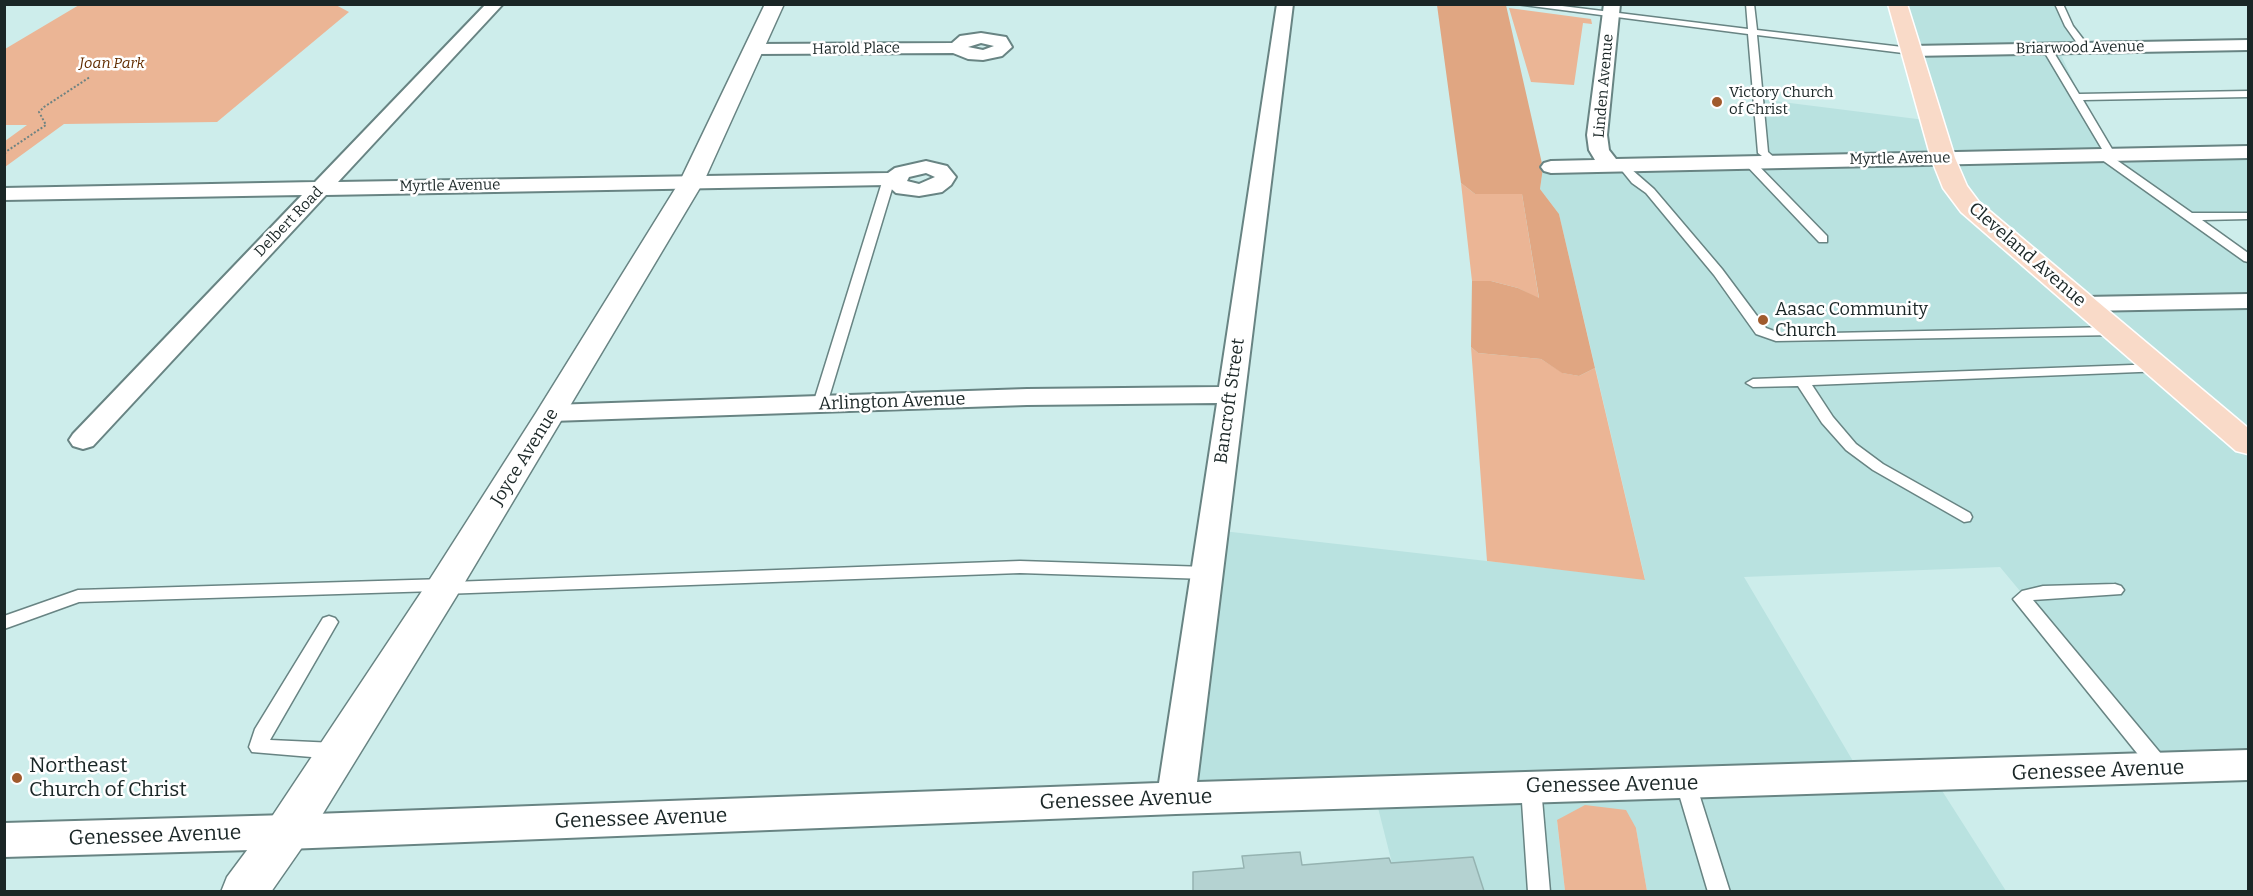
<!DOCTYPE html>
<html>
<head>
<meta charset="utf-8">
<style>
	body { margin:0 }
	#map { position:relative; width:2253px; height:896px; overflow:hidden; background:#cdedeb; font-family:Bitter,serif }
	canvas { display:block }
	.frame { position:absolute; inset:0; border:6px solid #1a2626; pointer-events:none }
</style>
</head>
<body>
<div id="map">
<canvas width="2253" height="896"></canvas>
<div class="frame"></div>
</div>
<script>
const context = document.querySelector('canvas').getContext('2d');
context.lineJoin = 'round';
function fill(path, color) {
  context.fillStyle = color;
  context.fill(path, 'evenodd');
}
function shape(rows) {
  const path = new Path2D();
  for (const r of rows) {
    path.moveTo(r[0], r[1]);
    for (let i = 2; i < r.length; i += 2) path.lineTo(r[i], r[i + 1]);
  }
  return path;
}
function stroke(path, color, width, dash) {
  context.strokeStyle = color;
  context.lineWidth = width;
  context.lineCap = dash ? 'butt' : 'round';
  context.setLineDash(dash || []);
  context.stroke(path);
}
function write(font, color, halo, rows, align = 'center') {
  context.font = font + ' Bitter,serif';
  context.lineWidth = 5;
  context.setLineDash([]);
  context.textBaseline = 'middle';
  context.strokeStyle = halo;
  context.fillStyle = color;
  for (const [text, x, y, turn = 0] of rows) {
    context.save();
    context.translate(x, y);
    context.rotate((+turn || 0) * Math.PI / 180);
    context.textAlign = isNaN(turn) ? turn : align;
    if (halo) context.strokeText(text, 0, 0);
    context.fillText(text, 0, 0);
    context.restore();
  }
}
fill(shape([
	[1894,4,2058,5,2084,49,2058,49,2108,154,2242,152,2248,156,2248,218,2193,219,2248,258,2248,772,2173,775,2000,567,1744,577,1863,778,1932,775,2006,891,1647,891,1636,828,1557,821,1565,891,1399,891,1374,792,1186,800,1214,530,1645,579,1559,214,1540,189,1543,168,1769,162,1758,99,1933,121]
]), '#b9e2e0');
fill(shape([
	[334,4,349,12,217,122,64,124,5,167,5,141,27,125,5,125,5,49,79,5],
	[1509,8,1591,19,1592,24,1583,23,1574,85,1531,82],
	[1461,183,1475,194,1522,194,1539,299,1518,288,1491,281,1472,281],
	[1471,347,1478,353,1541,359,1563,373,1579,376,1595,368,1645,580,1487,561],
	[1585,805,1626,810,1636,828,1647,891,1565,891,1557,820]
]), '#ebb595');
fill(shape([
	[1437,5,1506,5,1543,168,1540,189,1559,214,1595,368,1579,376,1562,373,1541,359,1478,353,1471,347,1472,281,1491,281,1518,288,1539,298,1522,194,1475,194,1461,183]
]), '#e0a682');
const building = shape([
	[1300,852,1302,865,1389,858,1391,863,1473,857,1484,891,1193,891,1193,872,1244,868,1242,856,1300,852]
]);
fill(building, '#b4d2d1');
stroke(building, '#95b3b1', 1.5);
const lane = shape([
	[1516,4,1546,4,1748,29,1746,4,1754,4,1757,30,1911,48,1916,51,1911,54,1757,35,1768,152,1779,162,1774,165,1758,153,1748,34,1516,4],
	[2055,4,2063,4,2073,26,2090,48,2088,50,2082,50,2065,26,2055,4],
	[2044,46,2050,46,2079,94,2248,91,2248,97,2083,100,2112,149,2108,154,2192,213,2248,213,2248,219,2202,220,2248,253,2248,262,2244,261,2098,157,2097,155,2102,149,2042,48,2044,46],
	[1749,159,1753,160,1827,236,1827,242,1819,242,1745,164,1744,162,1749,159],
	[1623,162,1654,189,1722,269,1766,328,1782,334,2115,327,2122,331,2115,335,1776,341,1756,334,1714,275,1646,193,1632,183,1619,167,1619,163,1623,162],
	[889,176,895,179,827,404,820,408,815,407,813,404,883,179,889,176],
	[2159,364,2164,365,2166,368,2164,371,1812,385,1833,417,1856,444,1883,464,1970,513,1972,517,1970,521,1964,522,1873,470,1846,450,1822,423,1798,386,1753,387,1746,383,1753,379,2159,364],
	[1020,561,1207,567,1213,569,1215,573,1213,577,1207,579,1020,573,443,594,436,591,79,602,4,629,4,616,78,590,445,579,452,582,1020,561],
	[2115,584,2121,586,2124,590,2121,594,2033,600,2167,761,2170,767,2167,773,2160,775,2153,773,2013,599,2022,591,2043,586,2115,584],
	[329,616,335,618,338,622,270,740,335,743,342,746,345,751,342,756,335,759,252,752,249,747,255,729,323,618,329,616],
	[1686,776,1693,778,1696,784,1730,892,1708,892,1676,784,1679,778,1686,776],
	[1531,779,1538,781,1541,787,1550,892,1528,892,1521,787,1524,781,1531,779]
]);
const street = shape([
	[486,4,503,4,338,182,888,173,895,168,926,161,947,166,956,177,951,185,942,192,919,196,896,193,887,185,326,195,93,446,83,449,73,446,69,440,73,434,302,195,4,200,4,188,315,182,486,4],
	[926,173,935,177,919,184,907,181,909,177,926,173],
	[1277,4,1293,4,1197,782,2248,750,2248,780,1176,814,287,849,4,857,4,823,287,815,1159,783,1217,403,1027,405,552,421,542,419,538,413,542,407,552,405,1027,389,1219,387,1277,4],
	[1604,4,1620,4,1607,135,1609,150,1616,159,2248,146,2248,158,1551,173,1544,171,1541,167,1544,163,1551,161,1595,160,1589,150,1587,135,1604,4],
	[981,33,1006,37,1012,47,1002,56,983,60,968,59,953,53,755,54,749,53,746,49,749,45,755,44,952,43,960,36,981,33],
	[981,43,994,46,983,50,968,47,981,43],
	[2248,40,2248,50,1911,56,1905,55,1902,51,1905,47,1911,46,2248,40],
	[2248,294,2248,308,2084,311,2075,309,2072,304,2075,299,2084,297,2248,294]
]);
const secondary = shape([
	[765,4,784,4,704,181,456,597,303,846,271,892,221,892,227,877,271,818,430,579,536,413,680,181,765,4]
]);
const primary = shape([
	[1888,4,1907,4,1955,158,1967,186,1979,202,2248,428,2248,454,2236,451,1961,212,1943,188,1931,158,1888,4]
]);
stroke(lane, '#688483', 3);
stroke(street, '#688483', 4);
stroke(secondary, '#688483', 3);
stroke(primary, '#fff', 3);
stroke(shape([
	[4,153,46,125,39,112,44,107,90,77]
]), '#6e8382', 2, [2, 2]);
stroke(shape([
	[4,153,6,152]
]), '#6e8382', 3, [2, 2]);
fill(lane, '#fff');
fill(street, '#fff');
fill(secondary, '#fff');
fill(primary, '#f9dac8');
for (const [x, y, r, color] of [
	[1717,102,6,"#a05b2d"],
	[1763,320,6,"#a05b2d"],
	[17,778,6,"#a05b2d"]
]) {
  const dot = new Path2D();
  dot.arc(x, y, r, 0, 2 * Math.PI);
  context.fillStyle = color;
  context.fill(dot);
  stroke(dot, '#fff', 2);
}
write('15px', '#1a2626', '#fff', [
	["Briarwood Avenue",2080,48,-1],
	["Harold Place",856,49,-1],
	["Linden Avenue",1604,86,-85],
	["Myrtle Avenue",1900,159,-1],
	["Myrtle Avenue",450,186,-1],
	["Delbert Road",289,222,-46]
]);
write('italic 15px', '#622d01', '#fff', [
	["Joan Park",112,64]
]);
write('15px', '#1a2626', '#fff', [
	["Victory Church",1729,93],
	["of Christ",1729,110]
], 'left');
write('18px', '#1a2626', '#fff', [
	["Cleveland Avenue",2027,255,41],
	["Bancroft Street",1230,401,-82],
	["Arlington Avenue",892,402,-2],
	["Joyce Avenue",525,457,-58]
]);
write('18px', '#1a2626', '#fff', [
	["Aasac Community",1775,310],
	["Church",1775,331]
], 'left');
write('21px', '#1a2626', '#fff', [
	["Northeast",29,766],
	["Church of Christ",29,790]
], 'left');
write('21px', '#1a2626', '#fff', [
	["Genessee Avenue",2098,771,-2],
	["Genessee Avenue",1612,785,-1],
	["Genessee Avenue",1126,800,-2],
	["Genessee Avenue",641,819,-2],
	["Genessee Avenue",155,836,-2]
]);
</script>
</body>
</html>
